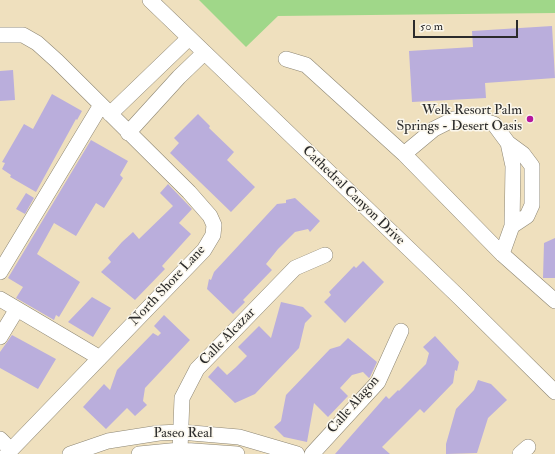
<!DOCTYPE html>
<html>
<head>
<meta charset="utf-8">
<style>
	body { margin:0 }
	#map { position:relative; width:555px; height:454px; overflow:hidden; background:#efe0be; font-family:"IM FELL Double Pica",serif }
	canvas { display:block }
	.scale { position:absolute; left:413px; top:20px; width:105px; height:18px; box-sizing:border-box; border:2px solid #2b2b2b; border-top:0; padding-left:5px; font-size:12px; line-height:14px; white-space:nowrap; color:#2b2b2b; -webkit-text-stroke:3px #fbf7ec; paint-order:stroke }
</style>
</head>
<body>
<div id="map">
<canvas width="555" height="454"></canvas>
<div class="scale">50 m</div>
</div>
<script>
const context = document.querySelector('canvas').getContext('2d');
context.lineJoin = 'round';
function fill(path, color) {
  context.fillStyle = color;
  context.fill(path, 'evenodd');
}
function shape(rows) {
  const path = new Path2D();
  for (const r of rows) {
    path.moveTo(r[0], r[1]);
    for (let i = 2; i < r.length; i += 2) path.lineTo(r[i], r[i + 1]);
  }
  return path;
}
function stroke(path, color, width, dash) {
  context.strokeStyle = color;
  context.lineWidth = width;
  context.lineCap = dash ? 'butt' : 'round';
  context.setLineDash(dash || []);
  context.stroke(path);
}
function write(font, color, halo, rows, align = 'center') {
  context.font = font + ' "IM FELL Double Pica",serif';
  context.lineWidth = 3;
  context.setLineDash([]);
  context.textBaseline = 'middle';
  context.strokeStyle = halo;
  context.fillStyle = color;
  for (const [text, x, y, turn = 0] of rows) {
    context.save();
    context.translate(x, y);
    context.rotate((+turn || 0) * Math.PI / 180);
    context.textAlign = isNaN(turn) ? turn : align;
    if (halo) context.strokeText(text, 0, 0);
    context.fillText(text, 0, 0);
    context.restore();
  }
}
fill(shape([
	[199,0,555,0,555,13,278,16,246,47]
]), '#a0d789');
fill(shape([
	[552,26,555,78,485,83,486,98,412,102,409,51,473,47,472,31],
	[13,70,15,100,0,101,0,71],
	[52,94,82,111,77,120,76,119,36,192,10,177,11,175,2,169,5,163,2,162,24,124,33,129],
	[198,114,210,126,209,128,234,152,227,160,255,187,231,212,170,153,179,143,174,138],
	[91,140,128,161,120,175,123,178,104,208,96,203,76,236,54,223,37,254,80,282,59,317,56,315,54,320,16,298,23,287,8,278],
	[168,184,192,209,179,223,191,234,162,266,165,269,135,300,101,272,111,262,108,258,122,242,133,232,139,239,173,206,160,193],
	[26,193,34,198,25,214,16,209],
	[295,198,320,221,310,232,308,229,295,232,278,249,266,264,272,270,243,300,245,302,233,314,207,289,209,279,211,280,214,272,277,204,286,203,286,200],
	[555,238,555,278,543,278,544,243],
	[363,261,384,282,345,323,324,302,331,295,329,292,354,266,356,268],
	[92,297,111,308,93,337,68,322],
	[281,302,303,307,312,316,305,323,299,348,255,394,235,403,208,377,218,366,227,375,235,368,247,356,238,347,259,326,271,338],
	[164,315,190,340,145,388,143,401,147,405,135,416,127,408,106,429,83,407,104,384,110,390,117,370,153,333,158,336,161,333,154,326],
	[12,335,56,359,38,389,0,368,0,352],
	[435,336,459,362,457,371,455,370,453,383,424,413,420,409,382,447,390,454,335,454,386,396,389,399,398,390,399,391,426,364,429,353,423,347],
	[348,338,377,362,370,377,369,378,363,372,352,375,340,388,348,396,328,417,314,403,307,442,284,437,274,427,281,421,286,395,330,349,340,346],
	[478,380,491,384,507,400,488,418,477,453,446,454,446,444,456,409,474,390]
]), '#baaedc');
const minor = shape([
	[150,0,460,298,555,392],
	[0,35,23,35,37,43,57,61,189,192,210,216,214,225,213,235,204,250,7,454],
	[286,59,306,65,404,154,502,254,555,301],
	[110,114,189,38],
	[128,133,179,77,204,53],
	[508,143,523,154,532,166,532,205,527,216,512,226],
	[404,154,434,129,454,119,473,117,494,124,508,143,513,166,512,226,502,254],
	[0,272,101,105],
	[0,299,100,358],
	[0,337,17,309],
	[0,439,11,450],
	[180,450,182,398,197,369,295,268,325,255],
	[70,454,108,441,159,433,180,432,239,437,297,454],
	[139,454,180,450,237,454],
	[312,454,378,382,401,331],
	[520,454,528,447]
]);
stroke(minor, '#8d8674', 16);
stroke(minor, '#fff', 15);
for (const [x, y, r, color] of [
	[530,119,4,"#b5179e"]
]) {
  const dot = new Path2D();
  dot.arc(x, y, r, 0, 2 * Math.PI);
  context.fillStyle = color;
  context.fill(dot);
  stroke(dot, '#fbf7ec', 1.5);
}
write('14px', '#2b2b2b', '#fbf7ec', [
	["Welk Resort Palm",522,111],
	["Springs - Desert Oasis",522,127]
], 'right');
write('14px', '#2b2b2b', '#fbf7ec', [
	["Cathedral Canyon Drive",353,196,44],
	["North Shore Lane",168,286,-47],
	["Calle Alcazar",228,337,-46],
	["Calle Alagon",354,405,-49],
	["Paseo Real",183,434]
]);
</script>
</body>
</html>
